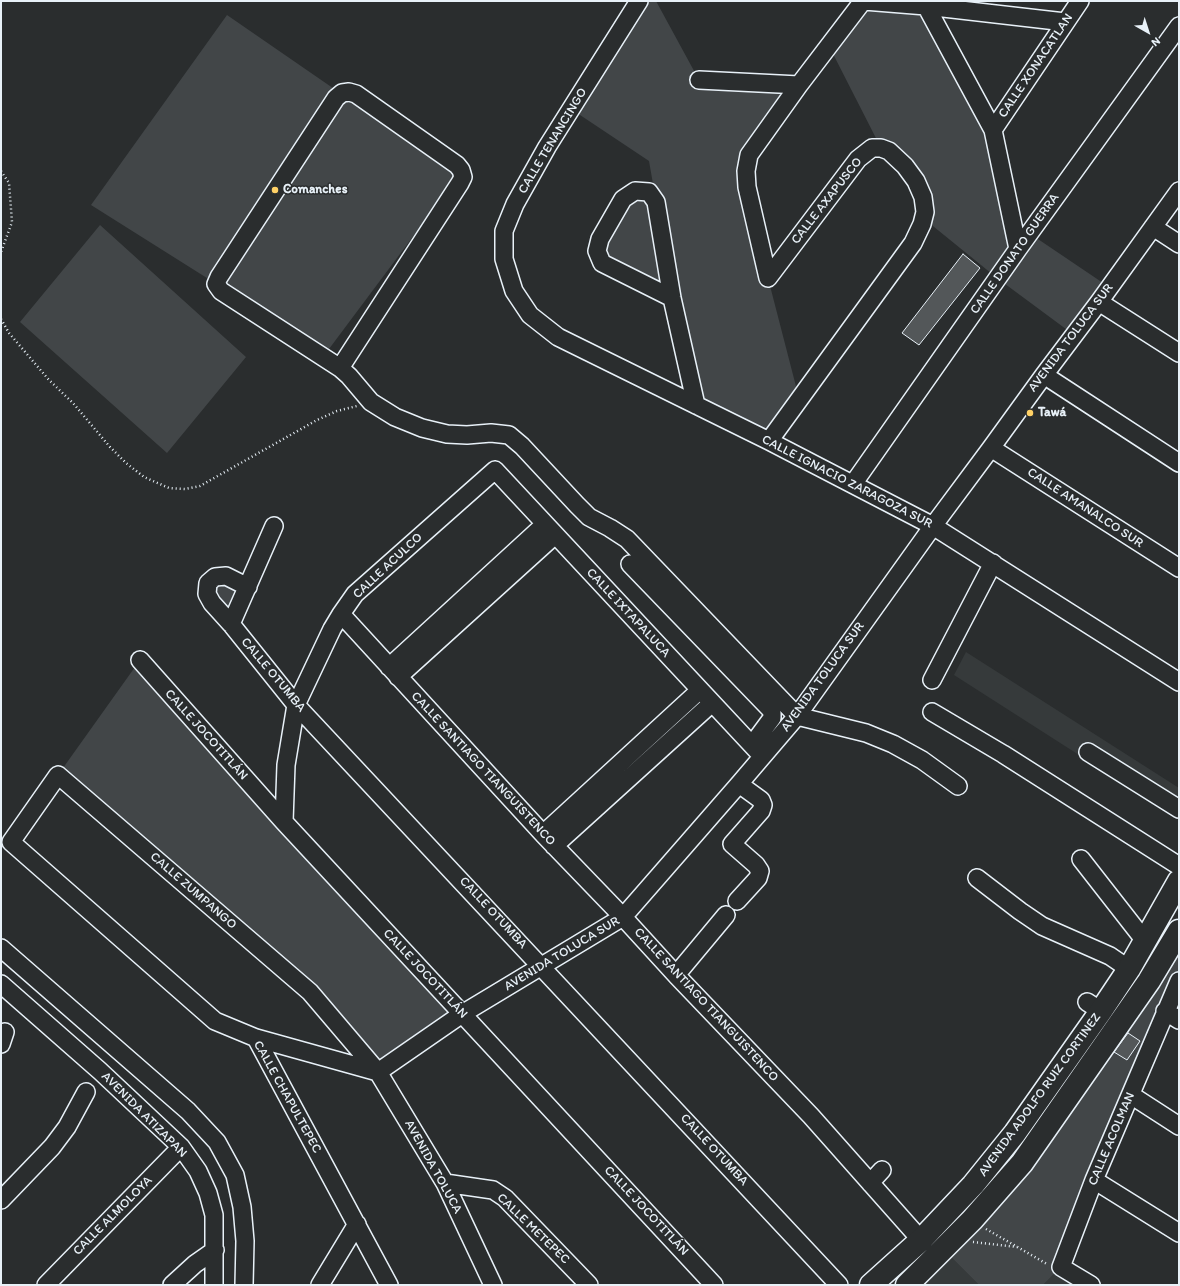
<!DOCTYPE html>
<html>
<head>
<meta charset="utf-8">
<style>
	body { margin:0 }
	#map { position:relative; width:1180px; height:1286px; overflow:hidden; background:#2a2d2e; font-family:Itim,sans-serif }
	canvas { display:block }
	.frame { position:absolute; inset:0; border:2px solid #e8f1f8; pointer-events:none }
	.north { position:absolute; left:1128px; top:12px; width:40px; height:40px; -webkit-text-stroke:3px #2a2d2e; paint-order:stroke; rotate:141deg; font-size:11px; font-weight:700; line-height:16px; text-align:center; color:#e8f1f8 }
	.north::after { content:''; display:block; margin:auto; width:14px; height:18px; background:#e8f1f8; clip-path:polygon(50% 0,100% 100%,50% 72%,0 100%) }
</style>
</head>
<body>
<div id="map">
<canvas width="1180" height="1286"></canvas>
<div class="frame"></div>
<div class="north">N</div>
</div>
<script>
const context = document.querySelector('canvas').getContext('2d');
context.lineJoin = 'round';
function fill(path, color) {
  context.fillStyle = color;
  context.fill(path, 'evenodd');
}
function shape(rows) {
  const path = new Path2D();
  for (const r of rows) {
    path.moveTo(r[0], r[1]);
    for (let i = 2; i < r.length; i += 2) path.lineTo(r[i], r[i + 1]);
  }
  return path;
}
function stroke(path, color, width, dash) {
  context.strokeStyle = color;
  context.lineWidth = width;
  context.lineCap = dash ? 'butt' : 'round';
  context.setLineDash(dash || []);
  context.stroke(path);
}
function write(font, color, halo, rows, align = 'center') {
  context.font = font + ' Itim,sans-serif';
  context.lineWidth = 3;
  context.setLineDash([]);
  context.textBaseline = 'middle';
  context.strokeStyle = halo;
  context.fillStyle = color;
  for (const [text, x, y, turn = 0] of rows) {
    context.save();
    context.translate(x, y);
    context.rotate((+turn || 0) * Math.PI / 180);
    context.textAlign = isNaN(turn) ? turn : align;
    if (halo) context.strokeText(text, 0, 0);
    context.fillText(text, 0, 0);
    context.restore();
  }
}
fill(shape([
	[966,652,1179,788,1179,819,954,675],
	[943,1249,979,1285,914,1285],
	[1061,1267,1091,1285,1043,1285]
]), '#363a3b');
fill(shape([
	[636,1,656,1,699,80,799,85,749,155,768,278,799,398,769,441,696,405,672,298,597,251,635,191,656,201,649,161,571,109],
	[863,1,926,6,993,130,1018,249,1029,233,1109,287,1074,335,997,278,923,218,923,197,881,148,829,46],
	[227,15,459,175,326,353,91,205],
	[100,225,246,357,167,453,20,322],
	[208,583,248,587,231,624],
	[140,660,462,1014,378,1072,310,991,58,775],
	[1179,931,1179,981,1061,1267,1043,1285,979,1285,943,1249,972,1220]
]), '#424648');
const building = shape([
	[963,254,980,268,919,345,902,333,963,254],
	[1128,1033,1140,1041,1127,1060,1114,1052,1128,1033]
]);
fill(building, '#535759');
stroke(building, '#e8f1f8', 1);
const minor = shape([
	[639,1,547,147,515,204,504,231,504,259,514,291,530,315,558,337,769,441,933,526,1179,682],
	[864,1,926,6,1065,22],
	[926,6,993,130,1018,249],
	[699,80,799,85],
	[993,130,1080,1],
	[1153,227,1179,244],
	[672,298,602,263,597,251,600,239,623,199,635,191,649,192,656,202,672,298,696,405],
	[1099,302,1179,353],
	[340,368,460,183,463,177,461,170,457,165,356,94,349,92,342,93,336,98,219,277,216,284,221,291,340,368,349,376,371,402,395,417,422,428,447,434,467,435,491,433,509,435,522,446,577,505,589,517,610,528,627,539,797,716,866,733,893,744,922,760,958,786],
	[1044,375,1179,463],
	[769,441,913,243,922,224,925,212,923,197,916,181,905,166,889,151,881,148,872,148,858,159,768,278,747,187,746,171,749,155,799,85,863,1],
	[991,448,1179,568],
	[853,484,1018,249,1179,26],
	[630,564,770,709,772,713,772,718,752,745],
	[248,587,226,576,215,577,208,583,207,594,212,603,231,624,296,705,839,1285],
	[341,614,543,834,623,917,676,975,811,1116,921,1240],
	[231,624,274,526],
	[140,660,284,822,714,1285],
	[389,667,545,524],
	[398,677,555,535],
	[932,680,993,563],
	[932,712,1003,754,1179,866],
	[1088,752,1179,809],
	[284,822,286,765,296,705,332,629,341,614,355,594,495,470,762,756],
	[543,834,700,690],
	[554,846,712,703],
	[1081,859,1145,941],
	[977,878,1020,911,1042,926,1110,956,1129,969],
	[737,901,758,878,760,871,756,865,732,844,761,811,763,805,761,800,739,784],
	[1,948,188,1111,217,1142,235,1175,242,1207,245,1241,244,1285],
	[676,975,726,915],
	[1,984,100,1071,181,1147,198,1171,208,1193,214,1215,214,1285],
	[1087,1002,1101,1011],
	[1165,1011,1179,1020],
	[256,1038,389,1285],
	[1,1044,5,1032],
	[378,1072,462,1014,623,917,739,784,797,716,933,526,991,448,1044,375,1099,302,1179,191],
	[378,1072,256,1038,215,1021,11,842,58,775,310,992,378,1072,445,1183,493,1285],
	[1131,1095,1179,1126],
	[1094,1180,1179,1233],
	[445,1183,493,1190,505,1198,589,1285],
	[870,1183,882,1170],
	[1,1200,52,1147,67,1127,86,1092],
	[46,1285,181,1147],
	[172,1285,195,1264,215,1250],
	[320,1285,357,1224],
	[1091,1285,1061,1267,1094,1180,1179,981]
]);
const major = shape([
	[871,1285,921,1240,973,1185,1015,1133,1101,1011,1129,969,1179,881],
	[907,1285,972,1220,1022,1163,1149,981,1179,931]
]);
stroke(minor, '#e8f1f8', 20);
stroke(major, '#e8f1f8', 25);
stroke(shape([
	[1,171,9,183,12,222,1,252],
	[1,319,9,333,49,380,73,403,110,447,126,463,144,477,169,488,185,489,200,486,317,420,337,411,357,406],
	[986,1229,1047,1264],
	[973,1242,1017,1247]
]), '#e8f1f8', 2.5, [1, 3]);
stroke(minor, '#2a2d2e', 17);
stroke(major, '#2a2d2e', 22);
for (const [x, y, r, color] of [
	[275,190,4,"#ffd166"],
	[1030,413,4,"#ffd166"]
]) {
  const dot = new Path2D();
  dot.arc(x, y, r, 0, 2 * Math.PI);
  context.fillStyle = color;
  context.fill(dot);
  stroke(dot, '#2a2d2e', 1.5);
}
write('13px', '#e8f1f8', '#2a2d2e', [
	["CALLE XONACATLAN",1036,66,-56],
	["CALLE TENANCINGO",553,141,-59],
	["CALLE AXAPUSCO",827,201,-52],
	["CALLE DONATO GUERRA",1015,254,-55],
	["AVENIDA TOLUCA SUR",1071,338,-53],
	["CALLE IGNACIO ZARAGOZA SUR",847,482,27],
	["CALLE AMANALCO SUR",1085,508,33],
	["CALLE ACULCO",388,566,-43],
	["CALLE IXTAPALUCA",628,613,47],
	["CALLE OTUMBA",273,675,50],
	["AVENIDA TOLUCA SUR",823,677,-54],
	["CALLE JOCOTITLÁN",206,735,48],
	["CALLE SANTIAGO TIANGUISTENCO",483,769,47],
	["CALLE ZUMPANGO",193,891,41],
	["CALLE OTUMBA",493,913,47],
	["AVENIDA TOLUCA SUR",562,954,-31],
	["CALLE JOCOTITLÁN",425,974,47],
	["CALLE SANTIAGO TIANGUISTENCO",706,1005,47],
	["AVENIDA ADOLFO RUIZ CORTINEZ",1040,1095,-54],
	["CALLE CHAPULTEPEC",287,1097,61],
	["AVENIDA ATIZAPAN",144,1115,45],
	["CALLE ACOLMAN",1112,1139,-67],
	["CALLE OTUMBA",714,1150,47],
	["AVENIDA TOLUCA",433,1167,61],
	["CALLE JOCOTITLÁN",646,1211,47],
	["CALLE ALMOLOYA",113,1216,-45],
	["CALLE METEPEC",533,1229,44]
]);
write('bold 13px', '#e8f1f8', '#2a2d2e', [
	["Comanches",283,190],
	["Tawá",1038,413]
], 'left');
</script>
</body>
</html>
